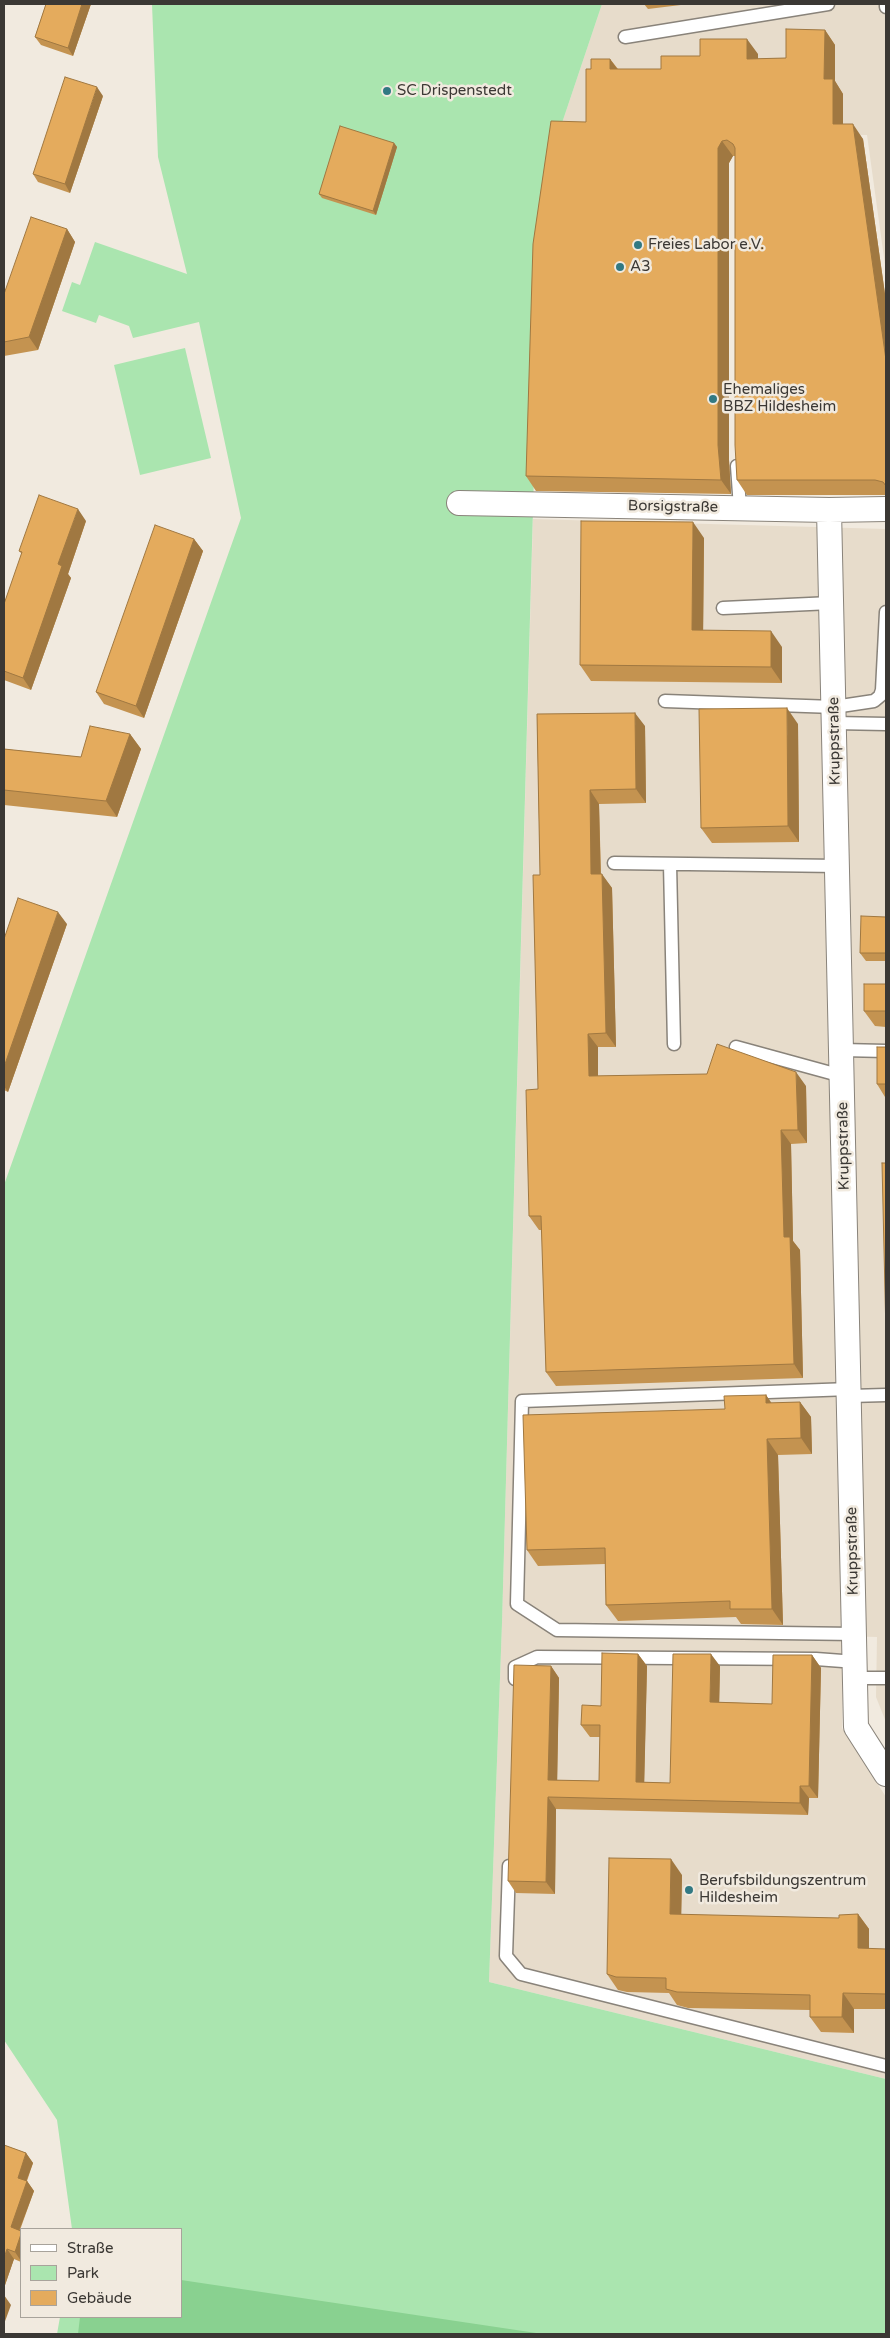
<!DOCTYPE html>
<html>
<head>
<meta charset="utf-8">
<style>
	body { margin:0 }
	#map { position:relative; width:890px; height:2338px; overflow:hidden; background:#f1eadf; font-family:"Varela Round",sans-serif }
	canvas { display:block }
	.frame { position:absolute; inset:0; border:5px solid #3b3834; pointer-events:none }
	.legend { position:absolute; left:20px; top:2228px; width:162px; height:90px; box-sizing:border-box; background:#f1eadf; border:1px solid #a8a39b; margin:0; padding:6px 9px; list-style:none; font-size:15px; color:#3b3834 }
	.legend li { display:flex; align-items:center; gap:10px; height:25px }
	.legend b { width:25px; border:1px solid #a8a39b }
</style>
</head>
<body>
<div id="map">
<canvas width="890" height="2338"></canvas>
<div class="frame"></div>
<ul class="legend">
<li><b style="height:6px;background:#fff"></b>Straße</li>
<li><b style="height:14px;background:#aae5af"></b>Park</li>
<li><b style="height:14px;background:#e4ab5d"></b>Gebäude</li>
</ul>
</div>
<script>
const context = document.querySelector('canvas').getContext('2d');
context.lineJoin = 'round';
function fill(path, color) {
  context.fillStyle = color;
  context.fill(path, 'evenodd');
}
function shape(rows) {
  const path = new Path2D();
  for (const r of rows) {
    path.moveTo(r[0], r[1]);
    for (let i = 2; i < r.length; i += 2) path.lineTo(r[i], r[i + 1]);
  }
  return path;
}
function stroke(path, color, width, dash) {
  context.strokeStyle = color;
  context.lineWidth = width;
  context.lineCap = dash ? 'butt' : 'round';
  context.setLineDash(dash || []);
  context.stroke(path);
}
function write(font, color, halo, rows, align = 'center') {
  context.font = font + ' "Varela Round",sans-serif';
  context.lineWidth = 5;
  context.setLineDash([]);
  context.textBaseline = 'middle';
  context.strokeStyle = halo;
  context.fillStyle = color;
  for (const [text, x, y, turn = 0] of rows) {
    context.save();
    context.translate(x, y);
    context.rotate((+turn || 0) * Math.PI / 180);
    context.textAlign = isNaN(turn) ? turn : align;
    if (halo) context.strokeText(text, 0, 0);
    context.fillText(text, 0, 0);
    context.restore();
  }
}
fill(shape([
	[602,4,886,4,886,272,867,135,559,132],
	[533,519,886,529,886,1722,876,1697,877,1637,843,1636,842,1728,886,1797,886,2079,489,1982,502,1623]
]), '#e7dccb');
fill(shape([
	[152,4,602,4,559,132,540,258,502,1623,489,1982,886,2079,886,2334,57,2334,60,2317,181,2317,181,2229,72,2229,57,2120,4,2040,4,1185,241,518,199,322,133,338,129,326,99,315,96,323,62,311,72,282,80,285,95,242,187,274,158,157],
	[185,348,211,458,140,475,114,365]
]), '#aae5af');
fill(shape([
	[181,2280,543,2334,78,2334,80,2317,181,2317]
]), '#89d190');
const lane = shape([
	[886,4,886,7],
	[625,37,828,4],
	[737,466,740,508],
	[723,608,831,603],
	[665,701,834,707,874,701,880,696,882,690,886,612],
	[834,723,886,724],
	[614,863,838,866],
	[670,864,674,1044],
	[736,1047,842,1076],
	[842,1050,886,1051],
	[850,1389,522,1401,517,1604,557,1630,855,1634],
	[850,1396,886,1395],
	[856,1678,886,1678],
	[515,1679,515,1667,537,1657,816,1659,856,1662],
	[509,1866,506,1956,521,1974,886,2066]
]);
const street = shape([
	[459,503,829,510,886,509],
	[829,510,856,1727,886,1774]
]);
stroke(lane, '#89837a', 15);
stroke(street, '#89837a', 26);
stroke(lane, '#fff', 12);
stroke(street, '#fff', 24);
fill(shape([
	[46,4,91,4,73,56,41,45,35,37],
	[644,4,689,4,648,9],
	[825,30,835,45,835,81,843,94,843,124,863,139,886,301,886,495,747,495,737,480,735,156,733,156,729,163,729,460,731,494,536,491,526,476,586,122,591,69,610,59,618,69,661,69,700,56,758,54,758,59,786,58],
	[103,96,70,193,38,182,33,174],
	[394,143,397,147,376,215,322,198,319,194],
	[67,229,75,242,38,350,4,356,4,294],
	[86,521,68,574,71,578,31,690,4,680,4,604,22,554,19,551],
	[704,538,703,630,782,647,782,683,591,681,580,665],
	[194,539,203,551,144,718,104,704,96,692],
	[537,714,645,726,646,803,599,804,601,874,612,888,616,1047,598,1047,598,1076,806,1086,807,1143,791,1144,793,1241,800,1250,803,1378,556,1386,546,1372,542,1230,539,1230,529,1216,538,1089,540,875],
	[798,724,799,842,712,843,701,828],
	[130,734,141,749,117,817,4,805,4,749,81,757],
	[886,917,886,961,866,961,860,953],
	[67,924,8,1092,4,1090,4,939],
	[886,984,886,1027,875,1026,864,1011],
	[886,1047,886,1096,885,1097,877,1084],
	[766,1395,771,1403,800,1402,811,1417,812,1454,778,1455,783,1625,741,1624,736,1617,618,1621,606,1605,605,1564,538,1566,527,1550,725,1409],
	[638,1654,647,1666,644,1782,670,1783,720,1666,719,1702,772,1704,812,1655,821,1668,818,1798,809,1798,808,1815,556,1809,555,1894,516,1893,508,1881,551,1666,559,1678,557,1780,599,1781,600,1737,590,1737,581,1725,601,1706],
	[682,1875,681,1915,839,1918,858,1914,869,1929,869,1949,886,1949,886,2009,854,2009,854,2033,821,2032,810,2017,810,2010,688,2008,677,2005,669,1993,627,1992,618,1990,607,1974],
	[4,2145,26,2153,33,2163,27,2181,34,2191,20,2230,21,2231,21,2262,14,2259,4,2288]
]), '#c49350');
fill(shape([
	[82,4,91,4,73,56,68,48],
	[825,30,835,45,835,81,843,94,843,139,833,124,824,79],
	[747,39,758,54,758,73,747,59],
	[610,59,621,74,610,69],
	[97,87,103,96,70,193,65,184],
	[853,124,863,139,886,301,886,360],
	[722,141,733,156,729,163,729,460,731,494,721,480,718,445,718,148],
	[394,143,397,147,376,215,373,211],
	[67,229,75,242,38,350,29,337],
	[78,509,86,521,68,574,71,578,31,690,23,678,58,564],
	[693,522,704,538,703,646,692,630],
	[194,539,203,551,144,718,136,706],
	[771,631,782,647,782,683,771,667],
	[787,708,798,724,799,842,788,826],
	[635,713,645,726,646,803,636,789],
	[130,734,141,749,117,817,106,801],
	[590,790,599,804,601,888,591,874],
	[602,874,612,888,616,1047,606,1033],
	[58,912,67,924,8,1092,4,1086,4,1067],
	[588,1034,598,1047,598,1090,589,1076],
	[796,1072,806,1086,807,1143,798,1130],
	[781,1130,791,1144,793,1241,800,1250,803,1378,794,1364,784,1237],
	[766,1395,777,1411,766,1403],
	[800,1402,811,1417,812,1454,801,1438],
	[767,1439,778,1455,783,1625,772,1609],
	[638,1654,647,1666,644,1794,636,1782],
	[711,1654,720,1666,719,1714,710,1702],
	[812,1655,821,1668,818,1798,809,1786],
	[551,1666,559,1678,557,1792,548,1780],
	[800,1786,809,1798,808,1815,800,1803],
	[548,1797,556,1809,555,1894,546,1882],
	[671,1859,682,1875,681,1930,670,1914],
	[858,1914,869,1929,869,1964,858,1948],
	[843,1993,854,2009,854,2033,842,2017],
	[26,2153,33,2163,24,2187,18,2178],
	[27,2181,34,2191,17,2236,11,2227],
	[21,2234,21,2261,15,2252],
	[7,2249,14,2259,4,2288,4,2258],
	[4,2295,11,2305,4,2324]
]), '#a07841');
const building = shape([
	[46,4,82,4,68,48,35,37,46,4],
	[786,29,825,30,824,79,833,79,833,124,853,124,886,360,886,486,883,482,875,480,737,480,735,445,735,148,733,144,727,140,722,141,718,148,718,445,721,480,526,476,533,244,551,121,586,122,586,69,591,69,591,59,610,59,610,69,661,69,661,56,700,56,700,39,747,39,747,59,786,58,786,29],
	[65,77,97,87,65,184,33,174,65,77],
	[340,126,394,143,373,211,319,194,340,126],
	[31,217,67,229,29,337,4,342,4,294,31,217],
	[39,495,78,509,58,564,62,566,23,678,4,671,4,604,22,552,19,551,39,495],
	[581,521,693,522,692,630,771,631,771,667,580,665,581,521],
	[155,525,194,539,136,706,96,692,155,525],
	[787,708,788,826,701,828,699,709,787,708],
	[635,713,636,789,590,790,591,874,602,874,606,1033,588,1034,589,1076,707,1074,717,1044,796,1072,798,1130,781,1130,784,1237,790,1237,794,1364,546,1372,541,1216,529,1216,526,1090,538,1089,533,875,540,875,537,714,635,713],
	[90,726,130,734,106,801,4,790,4,749,81,757,90,726],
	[18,898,58,912,4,1067,4,939,18,898],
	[861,916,886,917,886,953,860,953,861,916],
	[864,984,886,984,886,1011,864,1011,864,984],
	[877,1047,886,1047,886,1084,877,1084,877,1047],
	[882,1163,886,1163,886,1335,882,1163],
	[766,1395,766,1403,800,1402,801,1438,767,1439,772,1609,730,1609,730,1601,606,1605,605,1548,527,1550,523,1415,725,1409,724,1396,766,1395],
	[602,1653,638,1654,636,1782,670,1783,673,1654,711,1654,710,1702,772,1704,773,1655,812,1655,809,1786,800,1786,800,1803,548,1797,546,1882,508,1881,514,1665,551,1666,548,1780,599,1781,600,1725,581,1725,582,1705,601,1706,602,1653],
	[609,1858,671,1859,670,1914,839,1918,839,1915,858,1914,858,1948,886,1949,886,1994,843,1993,842,2017,810,2017,810,1995,677,1992,666,1989,666,1978,616,1977,607,1974,609,1858],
	[4,2145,26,2153,18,2178,27,2181,11,2227,21,2231,21,2234,15,2252,7,2249,4,2258,4,2145]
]);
fill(building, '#e4ab5d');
stroke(building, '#a07841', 1);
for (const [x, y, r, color] of [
	[387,91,5,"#327983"],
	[638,245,5,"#327983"],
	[620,267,5,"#327983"],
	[713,399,5,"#327983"],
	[689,1890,5,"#327983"]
]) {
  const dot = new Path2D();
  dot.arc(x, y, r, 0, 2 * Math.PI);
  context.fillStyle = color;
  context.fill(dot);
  stroke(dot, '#f1eadf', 2);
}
write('15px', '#3b3834', '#f1eadf', [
	["SC Drispenstedt",397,91],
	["Freies Labor e.V.",648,245],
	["A3",630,267],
	["Ehemaliges",723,390],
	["BBZ Hildesheim",723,407],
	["Berufsbildungszentrum",699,1881],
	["Hildesheim",699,1898]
], 'left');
write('15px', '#3b3834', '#f1eadf', [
	["Borsigstraße",673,507,1],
	["Kruppstraße",835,741,-91],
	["Kruppstraße",844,1146,-91],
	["Kruppstraße",853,1551,-91]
]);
</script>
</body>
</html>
